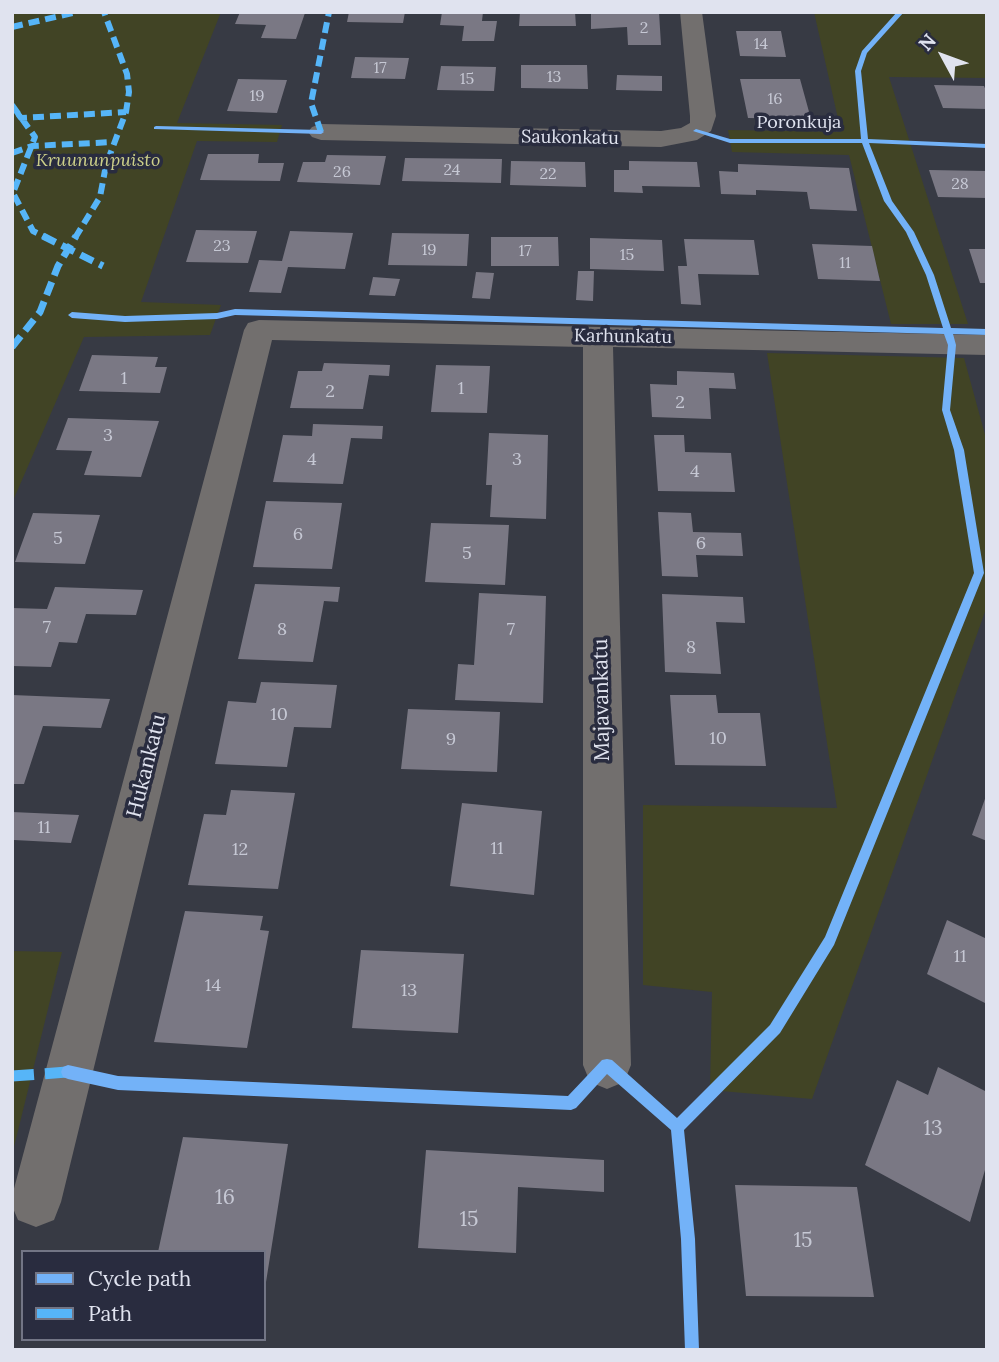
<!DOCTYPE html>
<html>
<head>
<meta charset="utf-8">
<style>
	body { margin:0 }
	#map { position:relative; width:999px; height:1362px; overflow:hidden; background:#373a44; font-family:Lora,serif }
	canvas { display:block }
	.frame { position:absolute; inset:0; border:14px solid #e0e3ef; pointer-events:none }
	.legend { position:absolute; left:21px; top:1250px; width:245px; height:91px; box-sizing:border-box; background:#292c3f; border:2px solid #727585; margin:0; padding:9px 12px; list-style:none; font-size:21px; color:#e0e3ef }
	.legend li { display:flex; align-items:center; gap:14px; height:35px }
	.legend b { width:35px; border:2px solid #727585 }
	.north { position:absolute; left:908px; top:21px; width:70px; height:70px; -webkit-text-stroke:5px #292c3f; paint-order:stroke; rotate:311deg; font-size:19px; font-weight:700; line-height:28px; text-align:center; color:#e0e3ef }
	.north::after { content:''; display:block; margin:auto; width:24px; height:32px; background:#e0e3ef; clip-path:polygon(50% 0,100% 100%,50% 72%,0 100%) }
</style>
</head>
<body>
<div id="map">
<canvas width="999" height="1362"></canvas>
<div class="frame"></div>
<ul class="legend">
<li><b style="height:9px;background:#73b2f8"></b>Cycle path</li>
<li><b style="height:9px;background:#56b5f8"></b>Path</li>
</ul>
<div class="north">N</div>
</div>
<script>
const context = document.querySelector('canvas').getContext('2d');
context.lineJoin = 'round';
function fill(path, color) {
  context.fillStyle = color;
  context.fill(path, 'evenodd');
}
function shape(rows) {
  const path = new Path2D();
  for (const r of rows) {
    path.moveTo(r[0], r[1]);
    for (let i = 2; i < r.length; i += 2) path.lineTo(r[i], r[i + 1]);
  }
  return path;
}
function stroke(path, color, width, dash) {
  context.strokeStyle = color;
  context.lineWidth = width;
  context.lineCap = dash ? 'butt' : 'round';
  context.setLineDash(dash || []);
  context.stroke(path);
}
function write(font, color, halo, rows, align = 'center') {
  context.font = font + ' Lora,serif';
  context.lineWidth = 7;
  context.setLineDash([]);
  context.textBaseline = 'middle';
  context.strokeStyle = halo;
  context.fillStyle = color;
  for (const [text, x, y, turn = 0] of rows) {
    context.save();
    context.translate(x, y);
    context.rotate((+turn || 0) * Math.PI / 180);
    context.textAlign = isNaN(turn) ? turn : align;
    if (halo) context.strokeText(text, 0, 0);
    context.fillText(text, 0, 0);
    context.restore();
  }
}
fill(shape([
	[12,12,221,12,177,123,282,125,277,142,197,141,141,302,221,305,210,335,84,337,12,503],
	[814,12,987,12,987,78,889,77,968,324,891,324,849,155,732,152,728,130,841,132],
	[767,353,964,358,987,442,987,606,812,1099,710,1090,712,992,643,985,643,805,837,808],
	[12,951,62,952,12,1155]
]), '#414425');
fill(shape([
	[240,12,288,12,305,13,296,39,261,38,266,25,235,24],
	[349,12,405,12,403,23,347,22],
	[442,12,483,12,482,21,497,21,494,41,462,41,464,26,440,25],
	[520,12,575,12,576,26,519,26],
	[591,12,659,12,661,45,628,45,627,27,591,29],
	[736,31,781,31,786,57,740,56],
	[355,57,409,58,405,79,351,78],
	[521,65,587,65,588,89,521,88],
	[441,66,496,67,494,91,437,90],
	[617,75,662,76,662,91,616,90],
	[238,79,287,80,277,113,227,111],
	[740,79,800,79,811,119,748,118],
	[934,85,984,86,987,93,987,109,943,108],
	[208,154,259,154,258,163,284,163,280,181,200,180],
	[327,155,386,156,380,185,297,182,303,162,325,162],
	[405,158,502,159,501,183,402,181],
	[511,161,585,162,586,187,510,185],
	[629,161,697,162,700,187,642,186,643,193,614,192,614,170,629,170],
	[738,164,849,168,857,211,810,209,807,192,756,190,756,195,721,194,719,171,738,172],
	[929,170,987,171,987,198,938,197],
	[196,230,257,231,248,263,186,262],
	[290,231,353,233,345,269,288,267,281,293,249,292,259,260,282,261],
	[392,233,469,234,467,266,388,265],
	[491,237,558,237,559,266,491,266],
	[590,238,662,240,664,271,590,269],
	[684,239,754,240,759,275,698,274,701,305,681,304,678,266,687,266],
	[812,244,872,246,880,281,818,279],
	[969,249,987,249,987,283,980,283],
	[578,271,594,271,593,301,576,300],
	[476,272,494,273,490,299,472,298],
	[373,277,400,279,395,296,369,295],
	[92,355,158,357,155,367,167,367,160,393,79,391],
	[324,363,390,365,389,376,369,375,363,409,290,408,298,371,322,371],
	[436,365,490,366,487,413,431,412],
	[677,371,734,373,736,389,709,388,711,419,652,417,650,384,677,385],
	[68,418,159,421,141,477,84,475,92,451,56,450],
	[313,424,383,426,382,439,351,438,343,484,273,482,283,435,312,436],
	[489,433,548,435,546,519,490,517,492,485,486,485],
	[654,435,684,435,685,452,731,453,735,492,658,491],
	[266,501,342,503,332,569,253,567],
	[658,512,691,513,693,532,741,533,743,556,696,555,698,577,662,576],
	[33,513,100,515,85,564,15,562],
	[431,523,509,525,505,585,425,582],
	[255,584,340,587,338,602,324,601,313,662,238,659],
	[55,587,143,590,136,615,86,614,77,643,59,642,51,667,12,666,12,608,47,609],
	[479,593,546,596,543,703,455,700,458,664,474,665],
	[662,594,743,597,745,623,716,622,721,674,665,672],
	[261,682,337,685,331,728,294,727,287,767,215,764,228,701,256,703],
	[12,695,110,699,101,728,43,726,24,784,12,784],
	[670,695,716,695,718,713,760,713,766,766,675,765],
	[408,709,500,712,497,772,401,769],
	[231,790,295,793,278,889,188,885,204,814,226,815],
	[986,796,987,796,987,841,972,835],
	[462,803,542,811,534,895,450,886],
	[12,812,79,815,71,843,14,840,13,845],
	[185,911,263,916,260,930,269,931,247,1048,154,1042],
	[947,920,987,939,987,1004,927,974],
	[361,950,464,954,458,1033,352,1028],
	[938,1067,987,1092,987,1163,970,1222,865,1165,897,1080,928,1095],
	[183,1137,288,1144,266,1282,264,1252,158,1252],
	[426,1150,604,1160,604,1192,518,1187,516,1253,418,1248],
	[735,1185,857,1187,874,1297,746,1296]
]), '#7a7884');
fill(shape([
	[680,12,702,12,716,116,711,131,697,140,661,147,321,140,312,137,308,132,312,127,321,124,661,131,681,128,690,123,690,116,680,12],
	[259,320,987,335,987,355,613,347,631,1065,624,1082,607,1089,590,1082,583,1065,583,347,272,340,61,1202,54,1220,36,1227,18,1220,12,1206,12,1196,244,330,248,323,259,320]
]), '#726f6e');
stroke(shape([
	[12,27,77,12],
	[12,105,35,137,13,193,33,231,47,238],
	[18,114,21,118,126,112],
	[321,132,311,103,329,12],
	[12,153,32,146,114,142],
	[75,238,100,197,106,165,126,112,129,92,127,74,104,12]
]), '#56b5f8', 6, [11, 6]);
stroke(shape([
	[43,236,103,266],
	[12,347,40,312,58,266,76,236]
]), '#56b5f8', 7, [14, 7]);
stroke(shape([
	[12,1076,68,1072]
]), '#56b5f8', 11, [22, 11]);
fill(shape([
	[897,12,904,12,867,53,861,71,868,139,987,144,987,148,869,143,892,201,914,232,934,275,951,328,987,329,987,335,953,334,956,345,950,410,964,450,984,573,834,945,780,1033,684,1130,695,1239,699,1350,685,1350,681,1239,671,1130,607,1074,576,1108,571,1110,118,1090,68,1079,63,1077,61,1072,63,1067,68,1065,118,1076,568,1096,602,1060,607,1059,612,1060,677,1118,770,1025,825,937,974,573,954,450,942,410,948,345,944,334,235,315,217,319,125,322,72,318,68,315,72,312,125,316,217,313,235,309,943,328,926,275,906,232,884,201,862,143,730,143,693,131,696,129,730,139,861,139,855,71,862,51,897,12],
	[156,126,321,130,324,132,321,134,154,129,154,127,156,126]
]), '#73b2f8');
write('16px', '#c6c8d4', null, [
	["2",644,28],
	["14",761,44],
	["17",380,68],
	["13",554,77],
	["15",467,79],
	["19",257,96],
	["16",775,99],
	["24",452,170],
	["26",342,172],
	["22",548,174],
	["28",960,184],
	["23",222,246],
	["19",429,250],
	["17",525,251],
	["15",627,255],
	["11",845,263]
]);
write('18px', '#e0e3ef', '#292c3f', [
	["Poronkuja",799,123],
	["Saukonkatu",570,138,1],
	["Karhunkatu",623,337,1]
]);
write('italic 18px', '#cccf89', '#292c3f', [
	["Kruununpuisto",98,161]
]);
write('18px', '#c6c8d4', null, [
	["1",124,379],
	["1",461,389],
	["2",330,392],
	["2",680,403],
	["3",108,436],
	["4",312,460],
	["3",517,460],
	["4",695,472],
	["6",298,535],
	["5",58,539],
	["6",701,544],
	["5",467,554],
	["7",47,628],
	["8",282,630],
	["7",511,630],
	["8",691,648],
	["10",279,715],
	["10",718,739],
	["9",451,740],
	["11",44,828],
	["11",497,849],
	["12",240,850],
	["11",960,957],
	["14",213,986],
	["13",409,991]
]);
write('21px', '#e0e3ef', '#292c3f', [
	["Majavankatu",602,700,-91],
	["Hukankatu",147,766,-76]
]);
write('21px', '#c6c8d4', null, [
	["13",933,1129],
	["16",225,1198],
	["15",469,1220],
	["15",803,1241]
]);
</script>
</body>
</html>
